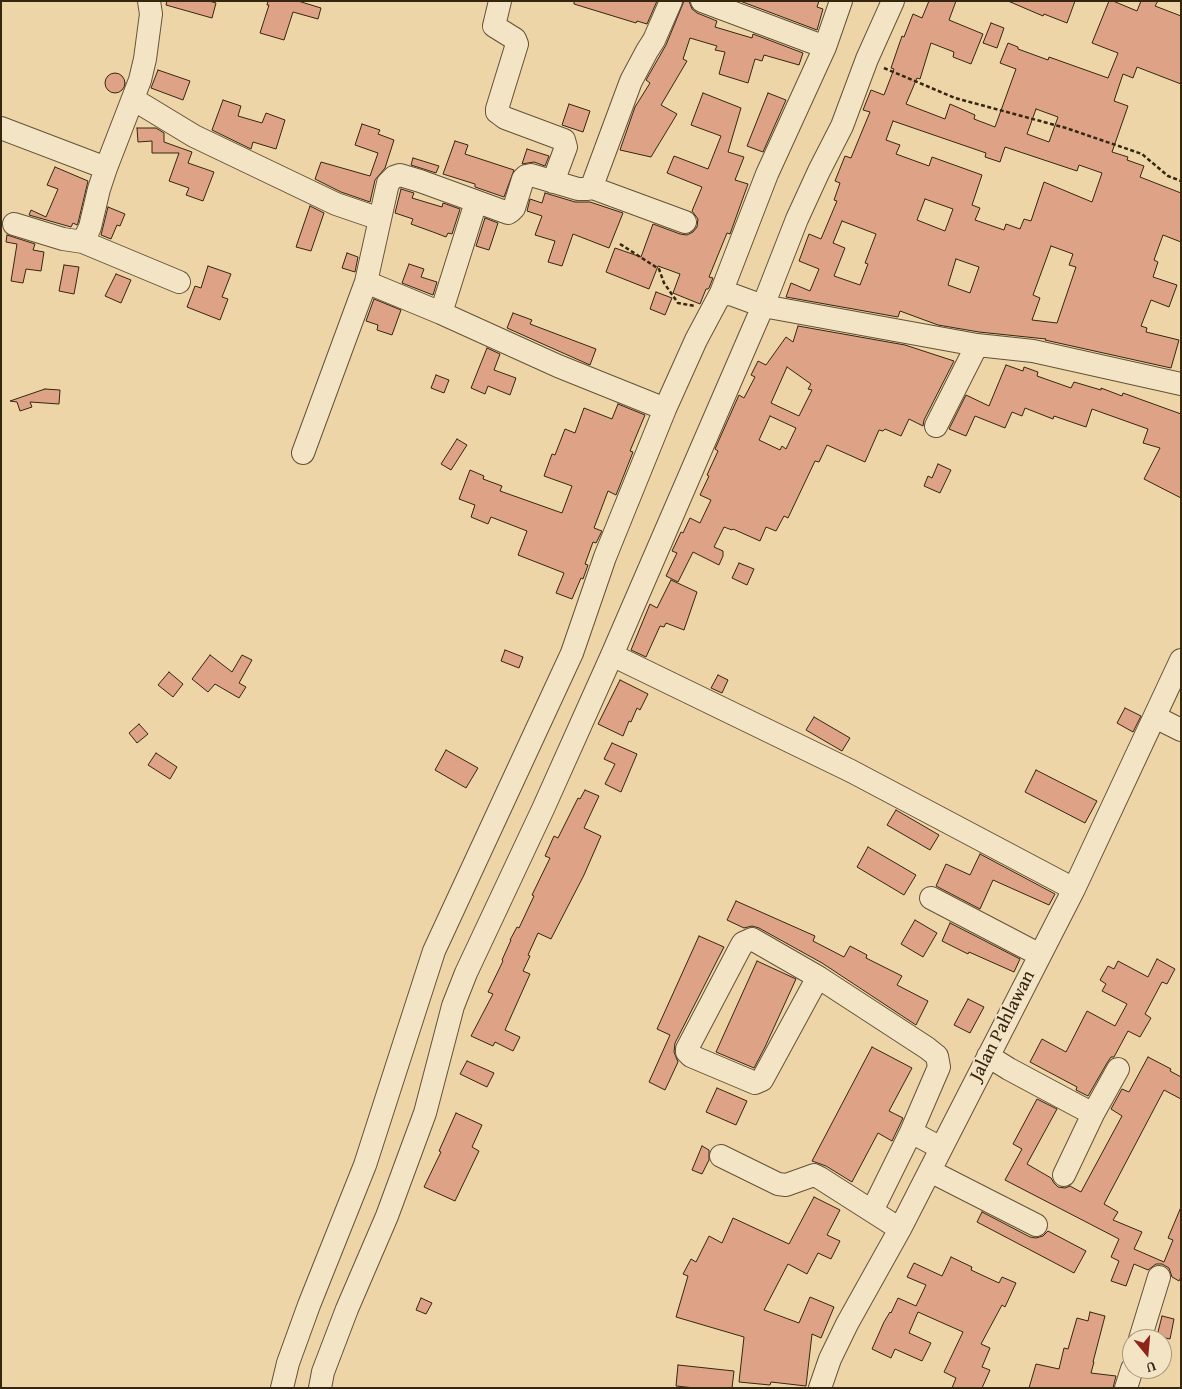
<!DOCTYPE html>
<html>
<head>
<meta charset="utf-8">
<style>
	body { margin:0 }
	#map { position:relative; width:1182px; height:1389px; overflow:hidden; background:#edd5a7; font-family:"Gentium Book Plus",serif }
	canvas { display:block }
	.frame { position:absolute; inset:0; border:2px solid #352610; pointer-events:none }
	.north { position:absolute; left:1122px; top:1329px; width:50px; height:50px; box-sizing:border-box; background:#f3e4c6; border:1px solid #a7987d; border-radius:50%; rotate:163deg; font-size:14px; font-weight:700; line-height:20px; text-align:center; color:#352610 }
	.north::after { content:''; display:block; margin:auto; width:18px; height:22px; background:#8f2418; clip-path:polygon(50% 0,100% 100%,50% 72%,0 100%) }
</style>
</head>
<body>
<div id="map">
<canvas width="1182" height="1389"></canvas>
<div class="frame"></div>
<div class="north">U</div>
</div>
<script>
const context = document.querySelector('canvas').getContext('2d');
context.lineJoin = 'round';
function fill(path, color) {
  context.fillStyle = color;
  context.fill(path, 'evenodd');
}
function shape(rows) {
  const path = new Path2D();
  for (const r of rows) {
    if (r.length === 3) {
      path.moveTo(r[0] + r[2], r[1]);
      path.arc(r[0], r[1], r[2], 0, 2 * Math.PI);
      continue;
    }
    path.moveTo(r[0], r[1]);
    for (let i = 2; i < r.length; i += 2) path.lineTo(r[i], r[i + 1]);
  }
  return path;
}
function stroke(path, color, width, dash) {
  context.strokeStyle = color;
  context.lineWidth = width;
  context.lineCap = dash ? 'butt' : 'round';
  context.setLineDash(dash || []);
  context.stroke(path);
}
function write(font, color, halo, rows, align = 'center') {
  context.font = font + ' "Gentium Book Plus",serif';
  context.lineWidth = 4;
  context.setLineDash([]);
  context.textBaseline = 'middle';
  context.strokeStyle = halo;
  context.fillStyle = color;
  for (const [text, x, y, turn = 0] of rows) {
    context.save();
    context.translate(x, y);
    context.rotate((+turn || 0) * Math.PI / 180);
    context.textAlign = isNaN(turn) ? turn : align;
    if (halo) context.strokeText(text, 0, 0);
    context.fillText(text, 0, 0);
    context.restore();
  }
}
const building = shape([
	[167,1,209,1,216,3,212,18,166,5,167,1],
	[268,1,298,1,321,8,318,19,293,12,284,40,260,33,269,5,267,5,268,1],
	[574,1,657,1,647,24,637,21,636,23,574,4,574,1],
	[684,1,689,1,692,9,697,13,717,21,715,27,752,38,753,34,803,53,799,65,764,55,762,61,755,59,748,83,719,74,725,52,715,50,717,46,690,38,683,59,687,61,661,105,677,114,651,157,620,150,635,107,650,83,646,80,666,45,684,1],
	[740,1,819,1,817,7,823,9,817,30,740,1],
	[929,1,956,1,949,20,983,34,971,64,953,57,954,52,931,43,920,79,917,78,906,104,945,119,950,104,975,115,974,119,995,127,1016,69,1000,63,1008,43,1018,47,1018,49,1048,60,1049,57,1108,78,1118,53,1092,43,1109,1,1113,1,1137,11,1141,1,1158,1,1155,6,1181,16,1181,84,1137,67,1133,78,1123,74,1114,101,1128,106,1112,152,1128,157,1127,160,1144,166,1140,177,1181,193,1181,242,1163,235,1154,260,1158,262,1153,277,1177,285,1169,307,1151,300,1141,326,1147,328,1146,332,1179,340,1171,368,1045,340,1046,339,979,332,938,325,900,311,898,317,786,297,791,283,810,291,819,269,799,261,809,234,821,239,837,201,834,200,840,183,835,181,845,156,851,158,870,112,863,110,871,90,884,95,894,69,891,68,902,36,904,37,913,14,922,18,929,1],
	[1036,109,1058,117,1049,142,1027,134,1036,109],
	[893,121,986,153,985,157,1000,162,1005,147,1077,171,1079,165,1102,173,1092,202,1044,182,1031,221,1024,219,1020,229,1006,224,1004,230,975,220,980,208,972,205,982,175,932,157,929,166,896,154,900,145,886,140,893,121],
	[925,199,953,209,945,231,917,220,925,199],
	[842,221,876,234,865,263,868,264,860,285,834,276,845,248,833,243,842,221],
	[1051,246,1073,254,1069,265,1076,267,1057,323,1032,320,1040,298,1033,295,1051,246],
	[956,259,979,267,970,293,948,285,956,259],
	[1008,1,1075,1,1067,23,1044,14,1043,16,1008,1],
	[991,23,1004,28,997,48,983,43,991,23],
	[158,70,190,81,183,100,151,88,158,70],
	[115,83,10],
	[703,93,741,108,728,152,744,157,735,180,748,184,730,234,727,233,709,277,713,278,709,288,708,289,706,289,700,304,673,293,680,274,658,266,649,289,606,272,615,248,641,257,653,224,680,234,687,235,693,232,697,227,698,219,692,211,702,187,667,173,674,156,708,169,721,136,691,125,703,93],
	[768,93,786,100,763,152,747,146,768,93],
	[223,100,241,106,238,116,262,123,266,113,285,120,276,149,253,142,251,149,212,130,223,100],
	[569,104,590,111,583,132,562,125,569,104],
	[362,124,380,130,378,134,394,140,385,168,375,180,370,202,341,192,315,179,321,162,370,176,378,153,355,145,362,124],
	[137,128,156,128,164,133,164,142,192,152,188,163,214,172,203,201,186,195,189,188,169,181,179,153,152,153,152,141,138,142,137,128],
	[455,141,468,145,465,154,514,170,504,197,475,187,475,184,443,174,455,141],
	[527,149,549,156,545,166,534,162,522,164,527,149],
	[413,158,439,166,436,173,411,165,413,158],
	[55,167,88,181,78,223,77,225,73,223,71,227,29,215,31,210,46,217,58,189,47,185,55,167],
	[401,189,414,193,412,198,442,207,443,203,460,209,452,234,448,233,446,237,433,232,411,224,413,219,395,213,401,189],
	[545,193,575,202,590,202,623,213,609,248,573,234,562,266,548,262,555,241,535,235,542,216,527,211,530,199,542,203,545,193],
	[310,206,324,213,311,251,296,247,310,206],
	[108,207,125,214,120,226,117,225,111,239,101,235,108,207],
	[485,218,498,223,489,250,476,246,485,218],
	[7,235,35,244,33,250,44,252,41,271,26,269,23,283,11,281,17,244,6,242,7,235],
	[347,253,358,257,355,272,342,268,347,253],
	[409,264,424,269,421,277,437,282,433,295,402,283,409,264],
	[64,265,79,267,74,294,59,291,64,265],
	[208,266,231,274,222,297,228,299,220,320,187,307,195,286,201,288,208,266],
	[116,274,131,280,121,303,105,296,116,274],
	[656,292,672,298,665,315,650,309,656,292],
	[374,299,401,310,392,335,377,330,378,325,366,321,374,299],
	[513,313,532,320,530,324,596,349,590,365,507,328,513,313],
	[798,326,905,345,954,361,924,420,923,426,909,419,901,436,885,429,883,431,879,430,865,462,827,445,819,462,815,461,788,518,784,516,776,531,766,527,760,541,733,529,732,530,724,527,714,547,723,551,723,556,719,565,693,552,678,582,666,576,677,553,672,551,681,532,683,533,690,518,700,523,711,500,700,495,709,476,707,475,718,451,715,449,739,395,744,398,755,377,751,375,758,361,766,365,786,337,793,342,798,326],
	[787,367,811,384,808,389,812,390,799,416,771,403,787,367],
	[770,416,796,428,786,449,782,446,780,450,759,440,770,416],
	[487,348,500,354,494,370,516,378,510,395,488,386,485,394,471,388,487,348],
	[1006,365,1023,371,1024,367,1038,372,1037,376,1071,388,1074,382,1101,390,1101,388,1122,396,1123,393,1181,414,1181,498,1144,479,1160,448,1143,443,1148,429,1092,409,1086,427,1054,416,1053,419,1025,408,1022,416,1012,412,1005,428,975,416,966,436,949,429,966,395,989,406,1006,365],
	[436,375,449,380,444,393,431,388,436,375],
	[45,389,60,390,59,404,30,402,32,407,20,411,17,402,10,401,45,389],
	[618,404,645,415,630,451,633,452,616,495,608,491,594,528,602,531,596,543,593,542,585,564,588,565,583,579,581,578,572,599,556,593,564,573,518,555,527,531,491,517,488,524,471,517,475,505,459,499,470,470,484,476,483,479,502,486,500,491,562,513,572,486,544,476,552,454,555,455,565,429,575,433,584,408,612,419,618,404],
	[457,439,467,445,451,470,441,464,457,439],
	[938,464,951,470,940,493,924,486,928,476,932,478,938,464],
	[739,563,754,569,747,585,732,578,739,563],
	[671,580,697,592,684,630,666,623,664,627,660,626,646,657,631,650,650,604,657,608,671,580],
	[505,650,523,657,519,668,501,661,505,650],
	[210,655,232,672,242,655,252,660,239,683,246,687,239,698,215,684,208,692,192,679,210,655],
	[169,672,183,684,173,697,158,685,169,672],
	[718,675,728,680,722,693,711,688,718,675],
	[620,680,648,694,640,710,637,708,631,722,629,721,623,736,598,724,620,680],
	[1125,708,1141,716,1133,732,1117,723,1125,708],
	[814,717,850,738,842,751,806,730,814,717],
	[139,724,148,734,137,743,129,733,139,724],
	[612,743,637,754,621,792,605,784,615,764,604,759,612,743],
	[446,750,478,768,466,788,435,770,446,750],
	[156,753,177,767,170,779,148,765,156,753],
	[1036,770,1097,801,1085,823,1025,792,1036,770],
	[585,790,599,796,584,828,601,836,584,875,551,939,538,933,528,955,530,956,523,971,530,974,505,1030,520,1037,513,1051,495,1042,493,1046,471,1036,493,994,488,992,503,961,502,960,511,940,510,940,517,927,519,928,534,896,532,895,550,858,545,856,554,836,558,838,578,798,580,799,585,790],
	[896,810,939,835,930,850,887,825,896,810],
	[868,847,916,875,904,895,857,867,868,847],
	[980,854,1055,894,1049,905,993,880,980,909,936,886,946,864,970,875,980,854],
	[736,901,815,936,813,941,844,957,850,946,867,955,866,958,902,976,897,985,928,1001,916,1025,822,963,759,928,752,926,744,928,727,920,736,901],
	[915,920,937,933,923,957,901,944,915,920],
	[950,923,1020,959,1014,972,969,952,968,954,942,941,950,923],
	[699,936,724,947,675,1043,674,1052,678,1062,665,1090,649,1082,670,1035,657,1029,699,936],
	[1157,959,1175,969,1167,984,1162,982,1145,1014,1151,1018,1140,1037,1128,1031,1114,1057,1111,1057,1107,1063,1088,1096,1076,1090,1077,1087,1030,1062,1042,1039,1066,1052,1087,1011,1115,1026,1127,1004,1102,991,1106,984,1100,980,1108,966,1114,969,1118,961,1148,977,1157,959],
	[757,961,796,979,765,1047,754,1068,716,1052,757,961],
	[968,999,984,1007,970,1033,954,1025,968,999],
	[872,1047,912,1068,889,1111,903,1118,892,1141,878,1133,852,1182,826,1166,812,1161,872,1047],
	[1148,1057,1171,1069,1170,1071,1181,1077,1181,1099,1164,1090,1104,1204,1118,1212,1113,1220,1142,1232,1134,1249,1164,1262,1173,1240,1168,1238,1181,1207,1181,1277,1179,1281,1172,1277,1169,1268,1162,1264,1156,1264,1148,1270,1134,1264,1126,1286,1111,1281,1119,1261,1111,1257,1119,1239,1005,1180,1022,1149,1013,1144,1037,1099,1057,1109,1027,1164,1051,1178,1054,1183,1058,1187,1065,1188,1070,1186,1081,1192,1122,1116,1111,1109,1122,1089,1129,1092,1148,1057],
	[467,1061,494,1073,487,1087,460,1074,467,1061],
	[717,1088,747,1101,736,1125,706,1112,717,1088],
	[456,1113,482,1125,472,1147,479,1151,455,1201,424,1187,441,1152,439,1151,456,1113],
	[702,1146,709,1150,709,1160,702,1174,692,1170,702,1146],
	[814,1197,840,1210,827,1235,840,1241,831,1259,818,1253,807,1274,788,1264,764,1310,799,1323,810,1297,834,1307,821,1338,812,1334,806,1386,771,1382,770,1385,739,1382,744,1337,676,1317,688,1276,683,1274,691,1259,696,1262,709,1236,722,1243,733,1218,789,1244,814,1197],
	[982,1212,1030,1237,1036,1238,1043,1236,1048,1231,1086,1251,1074,1273,977,1222,982,1212],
	[951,1257,972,1267,971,1270,999,1283,1002,1277,1016,1283,1005,1307,1002,1305,981,1344,990,1348,982,1367,990,1370,982,1388,952,1388,956,1378,944,1372,963,1332,918,1312,909,1333,931,1343,922,1361,895,1349,891,1358,872,1349,884,1322,890,1312,891,1313,898,1298,916,1306,926,1285,907,1277,914,1263,942,1276,951,1257],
	[421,1298,432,1303,426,1314,416,1310,421,1298],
	[1090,1312,1105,1316,1093,1362,1094,1362,1091,1373,1116,1376,1113,1388,1029,1388,1036,1364,1059,1369,1064,1348,1068,1349,1077,1318,1088,1321,1090,1312],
	[1162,1316,1174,1319,1170,1339,1157,1336,1162,1316],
	[678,1365,734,1371,732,1388,695,1388,676,1386,678,1365]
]);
fill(building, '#dea386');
stroke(building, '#352610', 1);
const minor = shape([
	[149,1,151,14,145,59,140,80,106,168,99,189,90,227,83,242,179,282],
	[500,1,494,26,515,39,517,44,497,109,497,112,505,118,564,140,566,147,553,182],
	[702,1,825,47],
	[133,99,194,136,336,204,380,219,388,183,394,177,400,175,420,181,508,213,511,211,514,208,523,179,526,176,531,175,578,189,588,189,592,186,631,81,647,51,654,40,671,1],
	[1,128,106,168],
	[590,187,685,222],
	[380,219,366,282,441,313,558,366,665,409],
	[14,224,63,239,83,242],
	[721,293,733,295,763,306,977,345,1033,351,1181,384],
	[441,313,476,202],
	[936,426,977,345],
	[303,453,366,282],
	[612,655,851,771,1074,889],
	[1155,717,1181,730],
	[931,898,1040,955],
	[752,939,818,977,762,1080,755,1083,691,1056,687,1052,687,1049,740,948,743,943,752,939],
	[818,977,927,1048,937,1056,939,1067,911,1132,941,1148],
	[988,1056,1009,1069,1093,1114,1064,1175],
	[1093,1114,1118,1069],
	[721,1156,778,1184,786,1185,814,1175,820,1178,900,1229],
	[930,1171,1036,1225],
	[872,1211,911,1132],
	[1140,1339,1159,1277],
	[282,1388,288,1363,309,1305,365,1165,434,951,572,653,605,557,665,409,696,340,721,293,767,174,825,47,841,1],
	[320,1388,323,1372,347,1309,387,1216,425,1113,453,1006,466,973,543,809,612,655,763,306,797,219,819,171,842,126,867,59,893,1],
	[820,1388,830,1359,847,1324,900,1229,1074,889,1181,660],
	[1126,1388,1132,1369]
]);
stroke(minor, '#635236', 24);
stroke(shape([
	[884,68,955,98,1066,128,1142,154,1168,176,1181,181],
	[620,244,659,269,664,283,678,303,695,306]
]), '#352610', 2.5, [4, 2.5]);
stroke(minor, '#f3e4c6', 22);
write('19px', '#352610', '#f3e4c6', [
	["Jalan Pahlawan",1003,1026,-63]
]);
</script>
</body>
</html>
